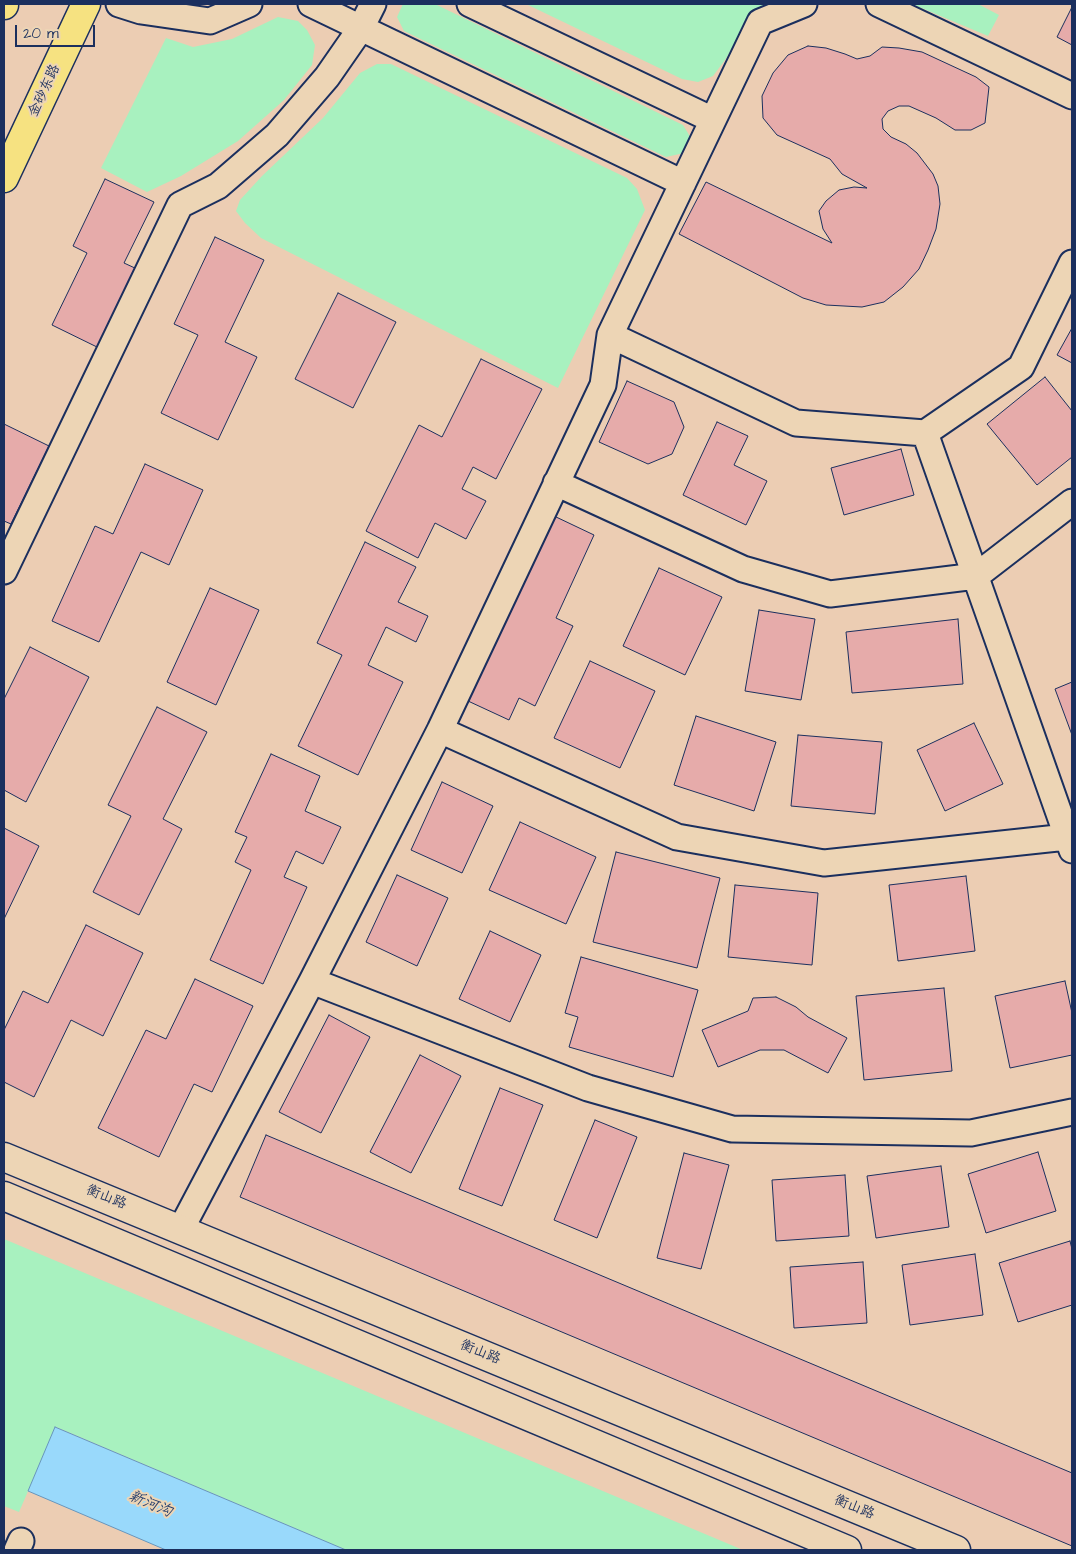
<!DOCTYPE html>
<html>
<head>
<meta charset="utf-8">
<style>
	body { margin:0 }
	#map { position:relative; width:1076px; height:1554px; overflow:hidden; background:#eccdb3; font-family:"Architects Daughter",sans-serif }
	canvas { display:block }
	.frame { position:absolute; inset:0; border:5px solid #1b2f5e; pointer-events:none }
	.scale { position:absolute; left:15px; top:25px; width:80px; height:22px; box-sizing:border-box; border:2px solid #1b2f5e; border-top:0; padding-left:6px; font-size:15px; line-height:18px; white-space:nowrap; color:#1b2f5e; -webkit-text-stroke:4px #edd5b5; paint-order:stroke }
</style>
</head>
<body>
<div id="map">
<canvas width="1076" height="1554"></canvas>
<div class="frame"></div>
<div class="scale">20 m</div>
</div>
<script>
const context = document.querySelector('canvas').getContext('2d');
context.lineJoin = 'round';
function fill(path, color) {
  context.fillStyle = color;
  context.fill(path, 'evenodd');
}
function shape(rows) {
  const path = new Path2D();
  for (const r of rows) {
    path.moveTo(r[0], r[1]);
    for (let i = 2; i < r.length; i += 2) path.lineTo(r[i], r[i + 1]);
  }
  return path;
}
function stroke(path, color, width, dash) {
  context.strokeStyle = color;
  context.lineWidth = width;
  context.lineCap = dash ? 'butt' : 'round';
  context.setLineDash(dash || []);
  context.stroke(path);
}
function write(font, color, halo, rows, align = 'center') {
  context.font = font + ' "Architects Daughter","LXGW WenKai TC",sans-serif';
  context.lineWidth = 4;
  context.setLineDash([]);
  context.textBaseline = 'middle';
  context.strokeStyle = halo;
  context.fillStyle = color;
  for (const [text, x, y, turn = 0] of rows) {
    context.save();
    context.translate(x, y);
    context.rotate((+turn || 0) * Math.PI / 180);
    context.textAlign = isNaN(turn) ? turn : align;
    if (halo) context.strokeText(text, 0, 0);
    context.fillText(text, 0, 0);
    context.restore();
  }
}
fill(shape([
	[403,4,435,4,683,125,691,138,684,153,666,157,404,31,397,17],
	[526,4,771,4,754,12,725,60,713,76,698,82,682,79],
	[912,4,978,4,999,15,988,36],
	[278,17,298,21,307,30,315,45,312,65,284,100,238,141,181,176,147,192,101,168,166,38,193,47,232,39],
	[377,64,391,64,627,178,637,189,645,210,558,388,261,238,245,223,236,211,240,200,262,176,323,118,360,73],
	[4,1239,743,1550,346,1550,56,1427,19,1512,4,1506]
]), '#a8f1bf');
const water = shape([
	[55,1427,346,1550,166,1550,28,1491,55,1427]
]);
fill(water, '#99d9fb');
stroke(water, '#6795bc', 1);
const building = shape([
	[1072,7,1072,45,1057,37,1072,7],
	[808,46,826,48,845,54,857,59,870,56,882,47,899,48,922,52,976,77,989,87,985,123,971,130,955,130,936,118,909,106,899,106,888,111,882,119,883,129,891,137,906,144,917,153,933,174,938,186,940,204,936,229,928,250,919,269,903,287,884,302,862,307,826,305,803,298,679,234,706,182,832,243,823,229,819,211,826,201,839,190,854,187,867,188,842,174,830,159,777,135,763,118,762,96,773,73,788,55,808,46],
	[105,179,154,202,124,263,137,269,99,348,52,325,87,253,73,246,105,179],
	[215,237,264,260,225,342,257,357,218,440,161,413,198,335,174,324,215,237],
	[338,293,396,322,353,408,295,379,338,293],
	[1072,328,1072,363,1057,355,1072,328],
	[481,359,542,389,496,479,473,467,462,489,486,501,466,539,435,523,418,558,366,531,419,425,442,437,481,359],
	[1045,377,1072,411,1072,457,1037,485,987,424,1045,377],
	[627,381,674,402,684,427,672,454,648,464,599,442,627,381],
	[717,422,748,436,734,465,767,481,746,525,683,495,717,422],
	[4,424,49,446,11,524,4,521,4,424],
	[901,449,914,495,844,515,831,468,901,449],
	[145,464,203,490,169,565,141,552,99,642,52,621,95,526,113,534,145,464],
	[554,516,594,535,556,618,573,626,535,706,519,698,509,720,468,701,554,516],
	[365,542,416,567,398,602,428,616,416,642,386,627,368,665,403,682,358,775,298,746,342,655,317,643,365,542],
	[659,568,722,597,685,675,623,646,659,568],
	[210,588,259,610,216,705,167,682,210,588],
	[759,610,815,619,801,700,745,691,759,610],
	[958,619,963,684,852,693,846,632,958,619],
	[30,647,89,677,26,802,4,790,4,699,30,647],
	[590,661,655,691,620,768,554,738,590,661],
	[1072,682,1072,735,1055,689,1072,682],
	[157,707,207,732,163,819,182,829,139,915,93,892,131,816,108,805,157,707],
	[696,716,776,742,754,811,674,785,696,716],
	[974,723,1003,784,945,811,917,750,974,723],
	[798,735,882,742,875,814,791,806,798,735],
	[271,754,320,776,305,811,341,827,323,864,296,851,284,877,307,887,263,984,210,960,251,870,235,862,247,837,235,832,271,754],
	[442,782,493,806,462,873,411,850,442,782],
	[520,822,596,857,566,924,489,890,520,822],
	[4,828,39,846,4,919,4,828],
	[616,852,720,878,697,968,593,942,616,852],
	[397,875,448,898,417,966,366,942,397,875],
	[966,876,975,951,898,961,889,885,966,876],
	[735,885,818,893,812,965,728,957,735,885],
	[86,925,143,953,103,1036,71,1020,34,1097,4,1082,4,1030,23,991,48,1003,86,925],
	[490,931,541,955,510,1022,459,999,490,931],
	[581,957,698,990,673,1077,569,1047,578,1017,565,1013,581,957],
	[195,979,253,1006,212,1092,194,1084,159,1157,98,1128,146,1030,166,1039,195,979],
	[1065,981,1072,1013,1072,1055,1010,1068,995,996,1065,981],
	[944,988,952,1071,864,1080,856,996,944,988],
	[776,997,796,1007,808,1017,847,1038,828,1073,784,1050,760,1050,718,1067,702,1030,748,1011,753,998,776,997],
	[329,1015,370,1037,321,1133,279,1112,329,1015],
	[420,1055,461,1076,411,1173,370,1152,420,1055],
	[500,1088,543,1105,502,1206,459,1189,500,1088],
	[595,1120,637,1137,597,1238,554,1220,595,1120],
	[266,1135,1072,1473,1072,1546,240,1197,266,1135],
	[1038,1152,1056,1211,986,1233,968,1174,1038,1152],
	[684,1153,729,1165,701,1269,657,1258,684,1153],
	[941,1166,949,1227,876,1238,867,1176,941,1166],
	[845,1175,849,1236,776,1241,772,1180,845,1175],
	[1070,1241,1072,1249,1072,1305,1018,1322,999,1263,1070,1241],
	[975,1254,983,1315,910,1325,902,1265,975,1254],
	[863,1262,867,1323,794,1328,790,1267,863,1262]
]);
fill(building, '#e6abaa');
stroke(building, '#1b2f5e', 1);
const minor = shape([
	[119,4,141,11,210,21,249,4],
	[311,4,683,183],
	[470,4,713,120],
	[879,4,1072,96],
	[610,335,796,423,925,433,1021,367,1072,263],
	[925,433,1072,850],
	[556,483,743,569,830,594,976,576,1072,502],
	[4,571,180,205,218,186,277,135,327,77,361,28,373,4],
	[440,730,677,837,824,863,1067,837,1072,834],
	[312,981,588,1088,732,1129,971,1133,1072,1112],
	[181,1229,312,981,440,730,603,385,610,335,760,22,804,4],
	[17,1550,21,1541]
]);
const tertiary = shape([
	[4,1157,956,1550],
	[4,1196,847,1550]
]);
const primary = shape([
	[4,5,4,4],
	[4,178,86,4]
]);
stroke(minor, '#1b2f5e', 29);
stroke(tertiary, '#1b2f5e', 31);
stroke(primary, '#1b2f5e', 31);
stroke(minor, '#edd5b5', 25);
stroke(tertiary, '#edd5b5', 28);
stroke(primary, '#f6e281', 28);
write('14px', '#1b2f5e', '#edd5b5', [
	["金砂东路",45,91,-65],
	["衡山路",106,1198,22],
	["衡山路",480,1353,22],
	["衡山路",854,1508,22]
]);
write('italic 15px', '#28406e', '#edd5b5', [
	["新河沟",150,1505,23]
]);
</script>
</body>
</html>
